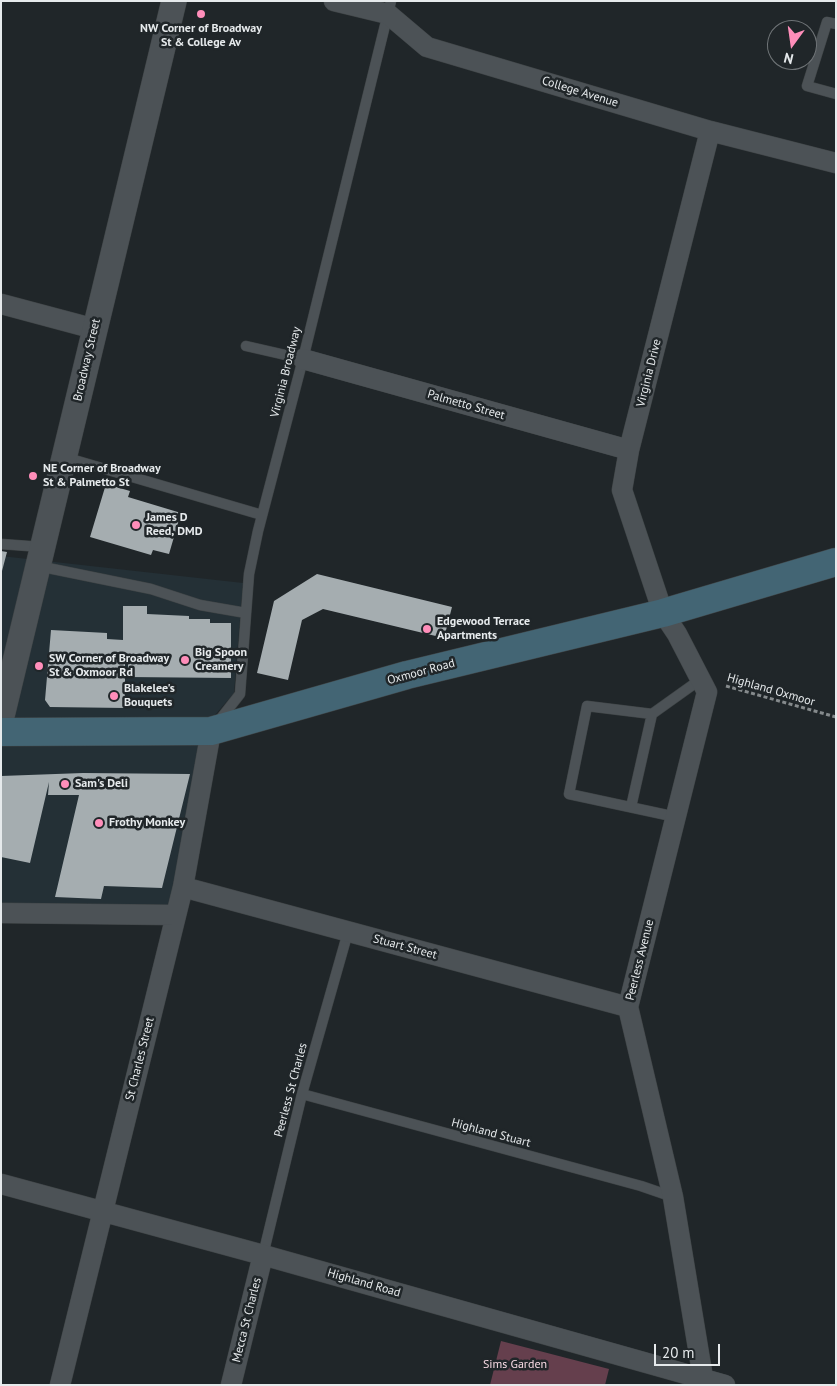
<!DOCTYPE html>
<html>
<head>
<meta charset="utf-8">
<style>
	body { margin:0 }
	#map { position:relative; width:837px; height:1386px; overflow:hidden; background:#202629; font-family:"PT Sans",sans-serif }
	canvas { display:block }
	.frame { position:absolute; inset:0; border:2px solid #e6eaec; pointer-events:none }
	.north { position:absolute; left:767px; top:20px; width:50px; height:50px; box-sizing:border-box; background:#202629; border:1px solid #6f7477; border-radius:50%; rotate:194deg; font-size:14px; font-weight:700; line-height:20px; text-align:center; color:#e6eaec }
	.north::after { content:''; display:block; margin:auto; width:18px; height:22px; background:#ff8eba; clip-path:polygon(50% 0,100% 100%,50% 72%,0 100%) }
	.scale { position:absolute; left:654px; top:1344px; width:66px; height:22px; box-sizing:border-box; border:2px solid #e6eaec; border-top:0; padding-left:6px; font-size:15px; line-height:18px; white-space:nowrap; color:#e6eaec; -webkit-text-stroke:4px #202629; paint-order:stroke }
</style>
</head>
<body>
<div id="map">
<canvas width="837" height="1386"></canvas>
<div class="frame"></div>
<div class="north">N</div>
<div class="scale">20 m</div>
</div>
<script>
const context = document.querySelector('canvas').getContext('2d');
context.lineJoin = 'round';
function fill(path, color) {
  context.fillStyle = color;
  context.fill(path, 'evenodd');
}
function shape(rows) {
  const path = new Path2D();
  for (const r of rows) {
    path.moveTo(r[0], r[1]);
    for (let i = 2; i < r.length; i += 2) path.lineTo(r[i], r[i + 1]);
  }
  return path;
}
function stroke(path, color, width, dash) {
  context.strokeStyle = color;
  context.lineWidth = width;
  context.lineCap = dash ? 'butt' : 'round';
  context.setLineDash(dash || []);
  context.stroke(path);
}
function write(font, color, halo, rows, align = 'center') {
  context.font = font + ' "PT Sans",sans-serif';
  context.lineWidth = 5;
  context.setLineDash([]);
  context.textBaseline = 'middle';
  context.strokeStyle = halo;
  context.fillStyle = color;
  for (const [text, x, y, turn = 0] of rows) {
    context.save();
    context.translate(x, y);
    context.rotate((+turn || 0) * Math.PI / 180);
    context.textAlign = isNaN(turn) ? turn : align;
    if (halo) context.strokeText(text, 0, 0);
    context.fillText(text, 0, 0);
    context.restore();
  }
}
fill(shape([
	[1,556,243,583,234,693,208,723,171,908,1,906]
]), '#243036');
fill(shape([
	[501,1341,609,1369,605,1385,490,1385]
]), '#653f4d');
fill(shape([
	[106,484,130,491,128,497,181,513,169,554,153,550,151,555,90,537],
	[1,551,7,552,2,571,1,571],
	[317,574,452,607,444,638,323,609,302,620,288,680,257,673,274,601],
	[123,606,147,606,147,614,189,616,189,619,210,619,210,623,231,623,231,678,128,677,128,659,125,659,125,708,50,707,45,700,51,630,107,633,107,639,123,640],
	[83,773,190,774,162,888,104,886,101,899,55,897,79,795,48,795,49,782,30,863,1,857,1,776]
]), '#a5adb0');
const service = shape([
	[836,24,827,22,807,86,836,94],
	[246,346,303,359],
	[64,457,262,515],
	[1,544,42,547],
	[38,566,151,589,200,605,246,613],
	[218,722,240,694,249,574,258,531,303,359,391,1],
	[631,807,652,714],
	[676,817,569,794,587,706,652,714,701,679],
	[302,1094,641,1186,673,1197],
	[263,1255,302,1094,348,932]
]);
const minor = shape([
	[334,1,388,14,427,47,710,131,836,163],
	[1,304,95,329],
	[303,359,629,450],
	[183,887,628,1007],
	[1,913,175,915],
	[1,1184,263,1255,725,1385],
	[703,1378,673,1197,628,1007,707,692,677,634,663,613,622,490,629,450,710,131],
	[60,1385,183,887,211,731],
	[231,1385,263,1255]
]);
const tertiary = shape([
	[1,720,174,1]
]);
const secondary = shape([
	[1,732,211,731,407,675,663,613,836,562]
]);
stroke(service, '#3f4446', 11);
stroke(minor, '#3f4446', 21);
stroke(tertiary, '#3f4446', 26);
stroke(secondary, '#3f4446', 29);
stroke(shape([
	[726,686,836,717]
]), '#858a8c', 3, [4, 2.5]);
stroke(service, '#4c5256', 10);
stroke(minor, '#4c5256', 20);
stroke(tertiary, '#4c5256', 25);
stroke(secondary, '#436574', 28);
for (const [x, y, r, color] of [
	[201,14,5,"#ff8eba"],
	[33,476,5,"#ff8eba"],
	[136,525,5,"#ff8eba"],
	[427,629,5,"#ff8eba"],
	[185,660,5,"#ff8eba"],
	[39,666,5,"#ff8eba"],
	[114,696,5,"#ff8eba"],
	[65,784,5,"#ff8eba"],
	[99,823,5,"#ff8eba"]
]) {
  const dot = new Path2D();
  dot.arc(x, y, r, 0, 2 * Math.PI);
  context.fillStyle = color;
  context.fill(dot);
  stroke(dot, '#202629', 2);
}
write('bold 12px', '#e6eaec', '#202629', [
	["NW Corner of Broadway",201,29,"center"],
	["St & College Av",201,43,"center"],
	["NE Corner of Broadway",43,469],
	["St & Palmetto St",43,483],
	["James D",146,518],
	["Reed, DMD",146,532],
	["Edgewood Terrace",437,622],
	["Apartments",437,636],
	["Big Spoon",195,653],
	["Creamery",195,667],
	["SW Corner of Broadway",49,659],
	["St & Oxmoor Rd",49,673],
	["Blakelee's",124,689],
	["Bouquets",124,703],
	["Sam's Deli",75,784],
	["Frothy Monkey",109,823]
], 'left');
write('12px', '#e6eaec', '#202629', [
	["College Avenue",580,92,17],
	["Broadway Street",87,360,-77],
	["Virginia Broadway",286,372,-76],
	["Virginia Drive",649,373,-76],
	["Palmetto Street",466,405,16],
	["Oxmoor Road",421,672,-15],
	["Highland Oxmoor",771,690,16],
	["Stuart Street",405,947,15],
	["Peerless Avenue",640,960,-76],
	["St Charles Street",140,1059,-76],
	["Peerless St Charles",291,1090,-75],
	["Highland Stuart",491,1133,15],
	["Highland Road",364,1283,16],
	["Mecca St Charles",247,1320,-76]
]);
write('12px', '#f7d9e3', '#202629', [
	["Sims Garden",515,1365]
]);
</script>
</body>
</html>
